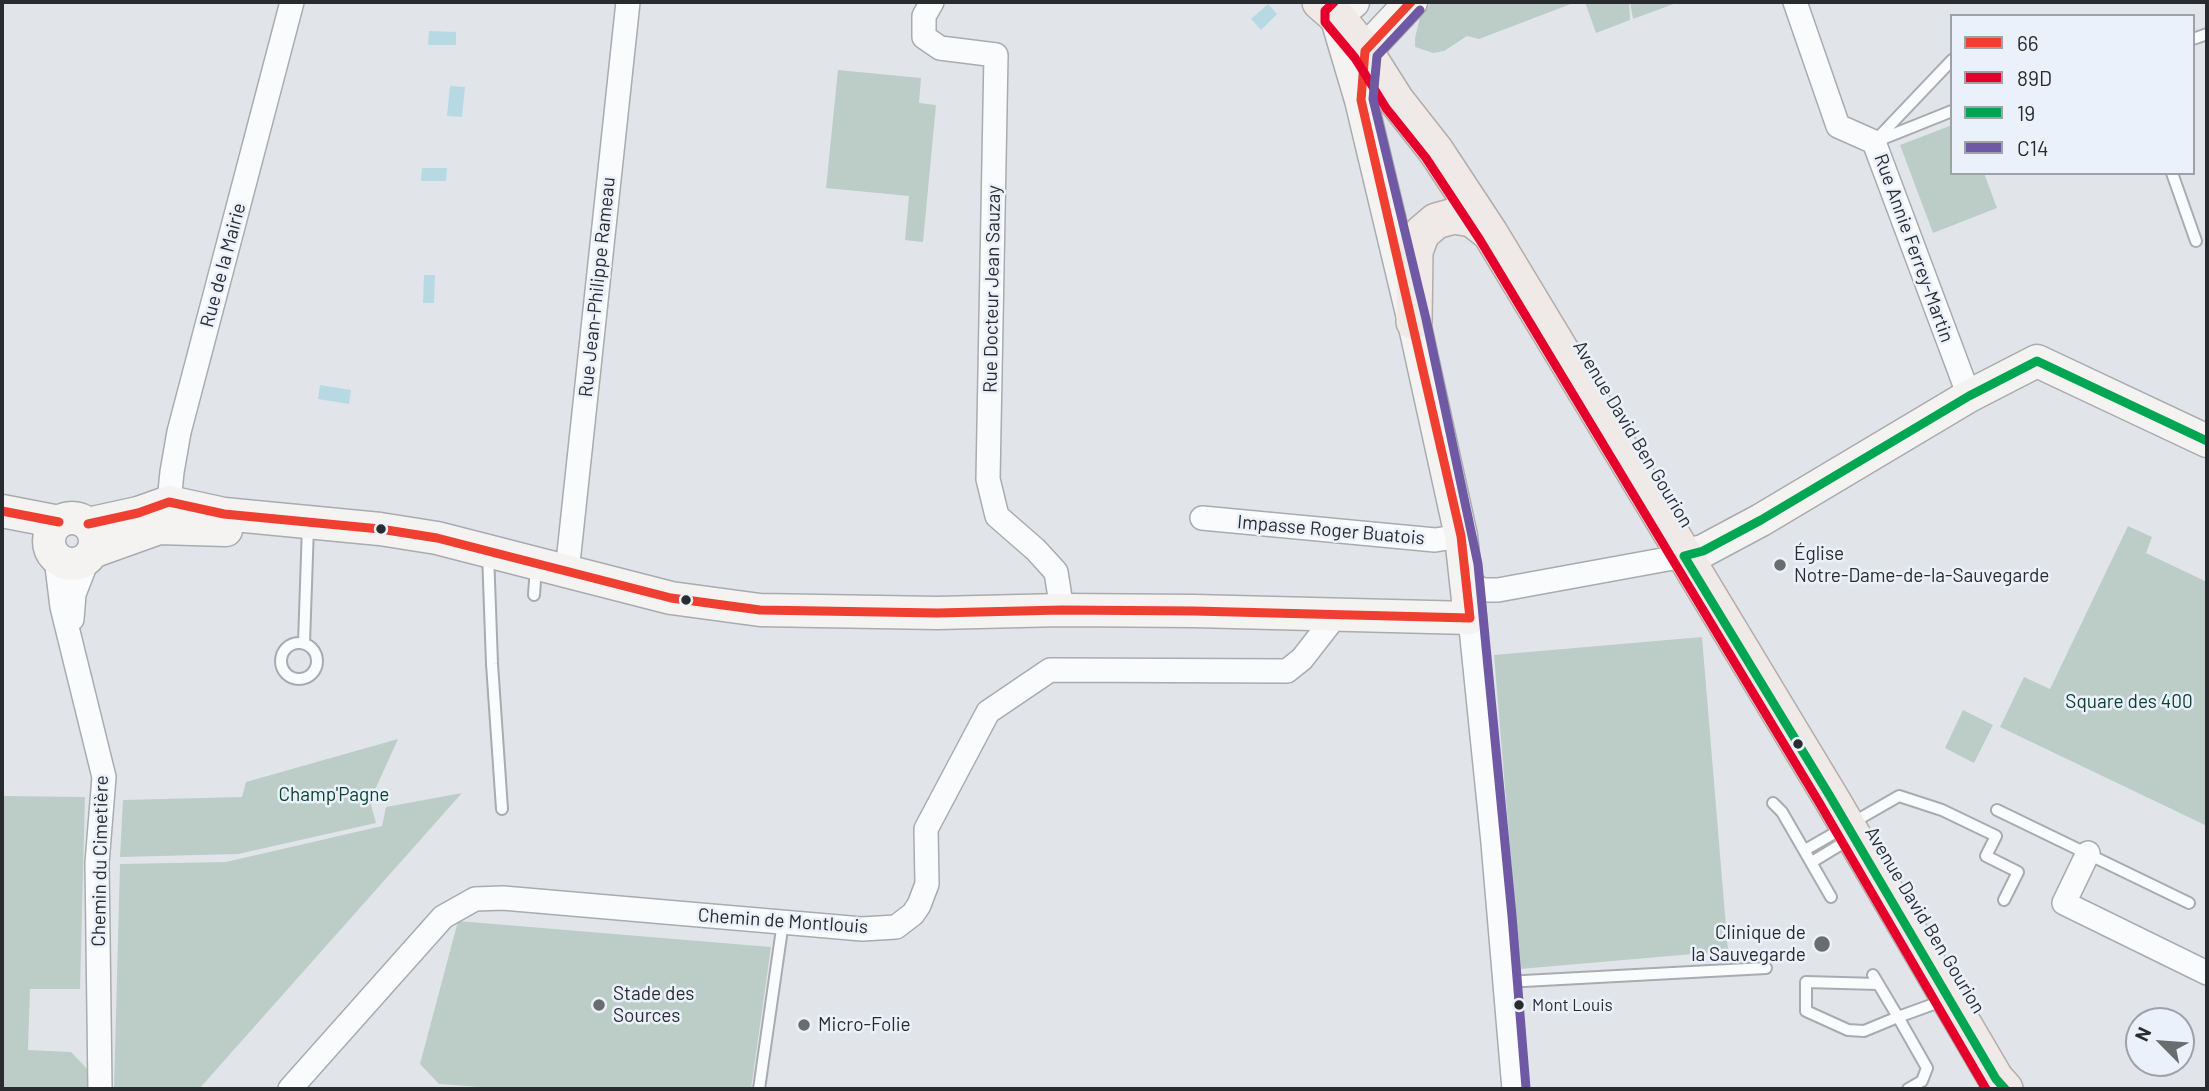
<!DOCTYPE html>
<html>
<head>
<meta charset="utf-8">
<style>
	body { margin:0 }
	#map { position:relative; width:2209px; height:1091px; overflow:hidden; background:#e1e5ea; font-family:Barlow,sans-serif }
	canvas { display:block }
	.frame { position:absolute; inset:0; border:4px solid #292c2f; pointer-events:none }
	.legend { position:absolute; left:1950px; top:14px; width:245px; height:161px; box-sizing:border-box; background:#eaf1fb; border:2px solid #9da2a9; margin:0; padding:9px 12px; list-style:none; font-size:21px; color:#292c2f }
	.legend li { display:flex; align-items:center; gap:14px; height:35px }
	.legend b { width:35px; border:2px solid #9da2a9 }
	.north { position:absolute; left:2125px; top:1007px; width:70px; height:70px; box-sizing:border-box; background:#eaf1fb; border:2px solid #9da2a9; border-radius:50%; rotate:295deg; font-size:19px; font-weight:700; line-height:28px; text-align:center; color:#292c2f }
	.north::after { content:''; display:block; margin:auto; width:24px; height:32px; background:#696d70; clip-path:polygon(50% 0,100% 100%,50% 72%,0 100%) }
</style>
</head>
<body>
<div id="map">
<canvas width="2209" height="1091"></canvas>
<div class="frame"></div>
<ul class="legend">
<li><b style="height:9px;background:#ef3f30"></b>66</li>
<li><b style="height:9px;background:#e4002b"></b>89D</li>
<li><b style="height:9px;background:#00a651"></b>19</li>
<li><b style="height:9px;background:#6f59a5"></b>C14</li>
</ul>
<div class="north">N</div>
</div>
<script>
const context = document.querySelector('canvas').getContext('2d');
context.lineJoin = 'round';
function fill(path, color) {
  context.fillStyle = color;
  context.fill(path, 'evenodd');
}
function shape(rows) {
  const path = new Path2D();
  for (const r of rows) {
    if (r.length === 3) {
      path.moveTo(r[0] + r[2], r[1]);
      path.arc(r[0], r[1], r[2], 0, 2 * Math.PI);
      continue;
    }
    path.moveTo(r[0], r[1]);
    for (let i = 2; i < r.length; i += 2) path.lineTo(r[i], r[i + 1]);
  }
  return path;
}
function stroke(path, color, width, dash) {
  context.strokeStyle = color;
  context.lineWidth = width;
  context.lineCap = dash ? 'butt' : 'round';
  context.setLineDash(dash || []);
  context.stroke(path);
}
function write(font, color, halo, rows, align = 'center') {
  context.font = font + ' Barlow,sans-serif';
  context.lineWidth = 5;
  context.setLineDash([]);
  context.textBaseline = 'middle';
  context.strokeStyle = halo;
  context.fillStyle = color;
  for (const [text, x, y, turn = 0] of rows) {
    context.save();
    context.translate(x, y);
    context.rotate((+turn || 0) * Math.PI / 180);
    context.textAlign = isNaN(turn) ? turn : align;
    if (halo) context.strokeText(text, 0, 0);
    context.fillText(text, 0, 0);
    context.restore();
  }
}
fill(shape([
	[1432,2,1576,2,1479,39,1467,36,1444,51,1433,53,1415,47,1415,38,1421,13],
	[1585,2,1629,2,1630,20,1596,33],
	[1630,2,1679,2,1633,19],
	[838,70,921,78,919,103,936,105,923,242,905,240,909,196,826,188],
	[1952,125,1952,173,1984,173,1997,208,1933,233,1900,145],
	[2128,526,2152,537,2146,553,2207,582,2207,826,2000,727,2024,677,2050,689],
	[1702,637,1728,951,1520,969,1494,655],
	[1963,710,1993,725,1974,763,1945,748],
	[398,739,370,801,376,823,238,854,120,857,123,800,242,797,246,782],
	[462,793,199,1089,114,1089,120,864,226,862,382,826,386,807],
	[2,796,85,797,80,989,30,989,28,1050,71,1052,94,1076,93,1089,2,1089],
	[458,921,771,947,751,1089,508,1089,439,1084,420,1064]
]), '#bccdc7');
fill(shape([
	[1268,4,1277,14,1261,30,1251,19],
	[429,31,456,32,456,45,428,45],
	[450,86,465,87,462,117,447,116],
	[422,168,447,168,446,181,421,181],
	[424,275,435,275,434,303,423,303],
	[320,385,351,390,349,404,318,399]
]), '#b6d9e4');
const lane = shape([
	[2193,39,2207,34],
	[1877,141,1952,111],
	[1874,142,1952,60],
	[2172,173,2196,241],
	[488,553,492,664,502,809],
	[534,595,536,566],
	[299,661,18],
	[304,643,308,526],
	[1773,803,1782,812,1831,897],
	[1997,810,2189,903],
	[1805,850,1899,796,1942,810,1996,836,1986,856,2018,872,2004,900],
	[1812,862,1848,840],
	[1873,975,1898,1017,1864,1031,1848,1030,1806,1011,1806,982,1878,984],
	[1505,982,1766,968],
	[759,1089,783,922],
	[1908,1089,1922,1081,1927,1068,1898,1017,1945,1000]
]);
const street = shape([
	[932,2,924,16,924,37,940,48,996,55,988,479,997,516,1036,550,1056,572,1062,610],
	[1795,2,1838,126,1874,142,1969,396],
	[164,515,169,502,172,472,179,432,292,2],
	[1202,518,1435,540,1461,536],
	[56,558,62,607,104,777,97,863,100,1089],
	[567,572,628,2],
	[1467,580,1482,590,1498,590,1684,556],
	[1470,618,1493,843,1514,1089],
	[72,619,74,594,88,558],
	[2088,853,2064,903,2207,973],
	[290,1089,443,917,475,899,503,898,862,929,896,927,913,914,919,905,927,884,926,829,988,712,1050,670,1287,671,1302,659,1337,614]
]);
const secondary = shape([
	[1363,74,1365,51,1411,2],
	[2,511,59,522],
	[72,541,23],
	[88,524,138,513,169,502,224,514,380,529,437,538,671,598,760,610,937,613,1062,610,1194,611,1470,618,1461,536,1414,322,1361,100,1336,16,1353,2],
	[92,552,159,528,226,530],
	[1684,556,1703,551,1761,520,1969,396,2037,361,2207,441]
]);
const primary = shape([
	[1320,2,1336,16,1365,51,1396,100,1436,151,1490,233,1831,798,1996,1079,2005,1089],
	[1414,322,1415,251,1422,233,1436,221,1454,216,1472,219,1490,233]
]);
stroke(lane, '#a8abaf', 14);
stroke(street, '#a8abaf', 26);
stroke(secondary, '#a8abaf', 35);
stroke(primary, '#b5aca9', 38);
stroke(lane, '#fafbfc', 10);
stroke(street, '#fafbfc', 23);
stroke(secondary, '#f5f3f2', 32);
stroke(primary, '#efe9e7', 35);
stroke(shape([
	[1411,2,1365,51,1361,100,1461,536,1470,618],
	[2,511,59,522],
	[88,524,138,513,169,502,224,514,380,529,437,538,671,598,760,610,937,613,1062,610,1194,611,1470,618]
]), '#ef3f30', 9);
stroke(shape([
	[1334,2,1325,11,1325,22,1355,58,1386,108,1426,158,1480,240,1820,804,1986,1089]
]), '#e4002b', 9);
stroke(shape([
	[2005,1089,1996,1079,1831,798,1684,556,1703,551,1761,520,1969,396,2037,361,2207,441]
]), '#00a651', 9);
stroke(shape([
	[1420,10,1377,56,1373,99,1426,319,1478,564,1512,916,1526,1088]
]), '#6f59a5', 9);
for (const [x, y, r, color] of [
	[381,529,6,"#292c2f"],
	[1780,565,7,"#696d70"],
	[686,600,6,"#292c2f"],
	[1798,744,6,"#292c2f"],
	[1822,944,9,"#696d70"],
	[599,1005,7,"#696d70"],
	[1519,1005,6,"#292c2f"],
	[804,1025,7,"#696d70"]
]) {
  const dot = new Path2D();
  dot.arc(x, y, r, 0, 2 * Math.PI);
  context.fillStyle = color;
  context.fill(dot);
  stroke(dot, '#eaf1fb', 2.5);
}
write('17px', '#292c2f', '#eaf1fb', [
	["Mont Louis",1532,1005]
], 'left');
write('19px', '#292c2f', '#eaf1fb', [
	["Rue Annie Ferrey-Martin",1914,248,70],
	["Rue de la Mairie",223,265,-75],
	["Rue Jean-Philippe Rameau",597,287,-84],
	["Rue Docteur Jean Sauzay",992,289,-89],
	["Avenue David Ben Gourion",1633,434,59],
	["Impasse Roger Buatois",1331,530,5],
	["Chemin du Cimetière",100,861,-89],
	["Avenue David Ben Gourion",1925,920,59],
	["Chemin de Montlouis",783,921,4]
]);
write('19px', '#292c2f', '#eaf1fb', [
	["Église",1794,554],
	["Notre-Dame-de-la-Sauvegarde",1794,576],
	["Clinique de",1806,933,"right"],
	["la Sauvegarde",1806,955,"right"],
	["Stade des",613,994],
	["Sources",613,1016],
	["Micro-Folie",818,1025]
], 'left');
write('19px', '#0b432d', '#eaf1fb', [
	["Square des 400",2129,702],
	["Champ'Pagne",334,795]
]);
</script>
</body>
</html>
